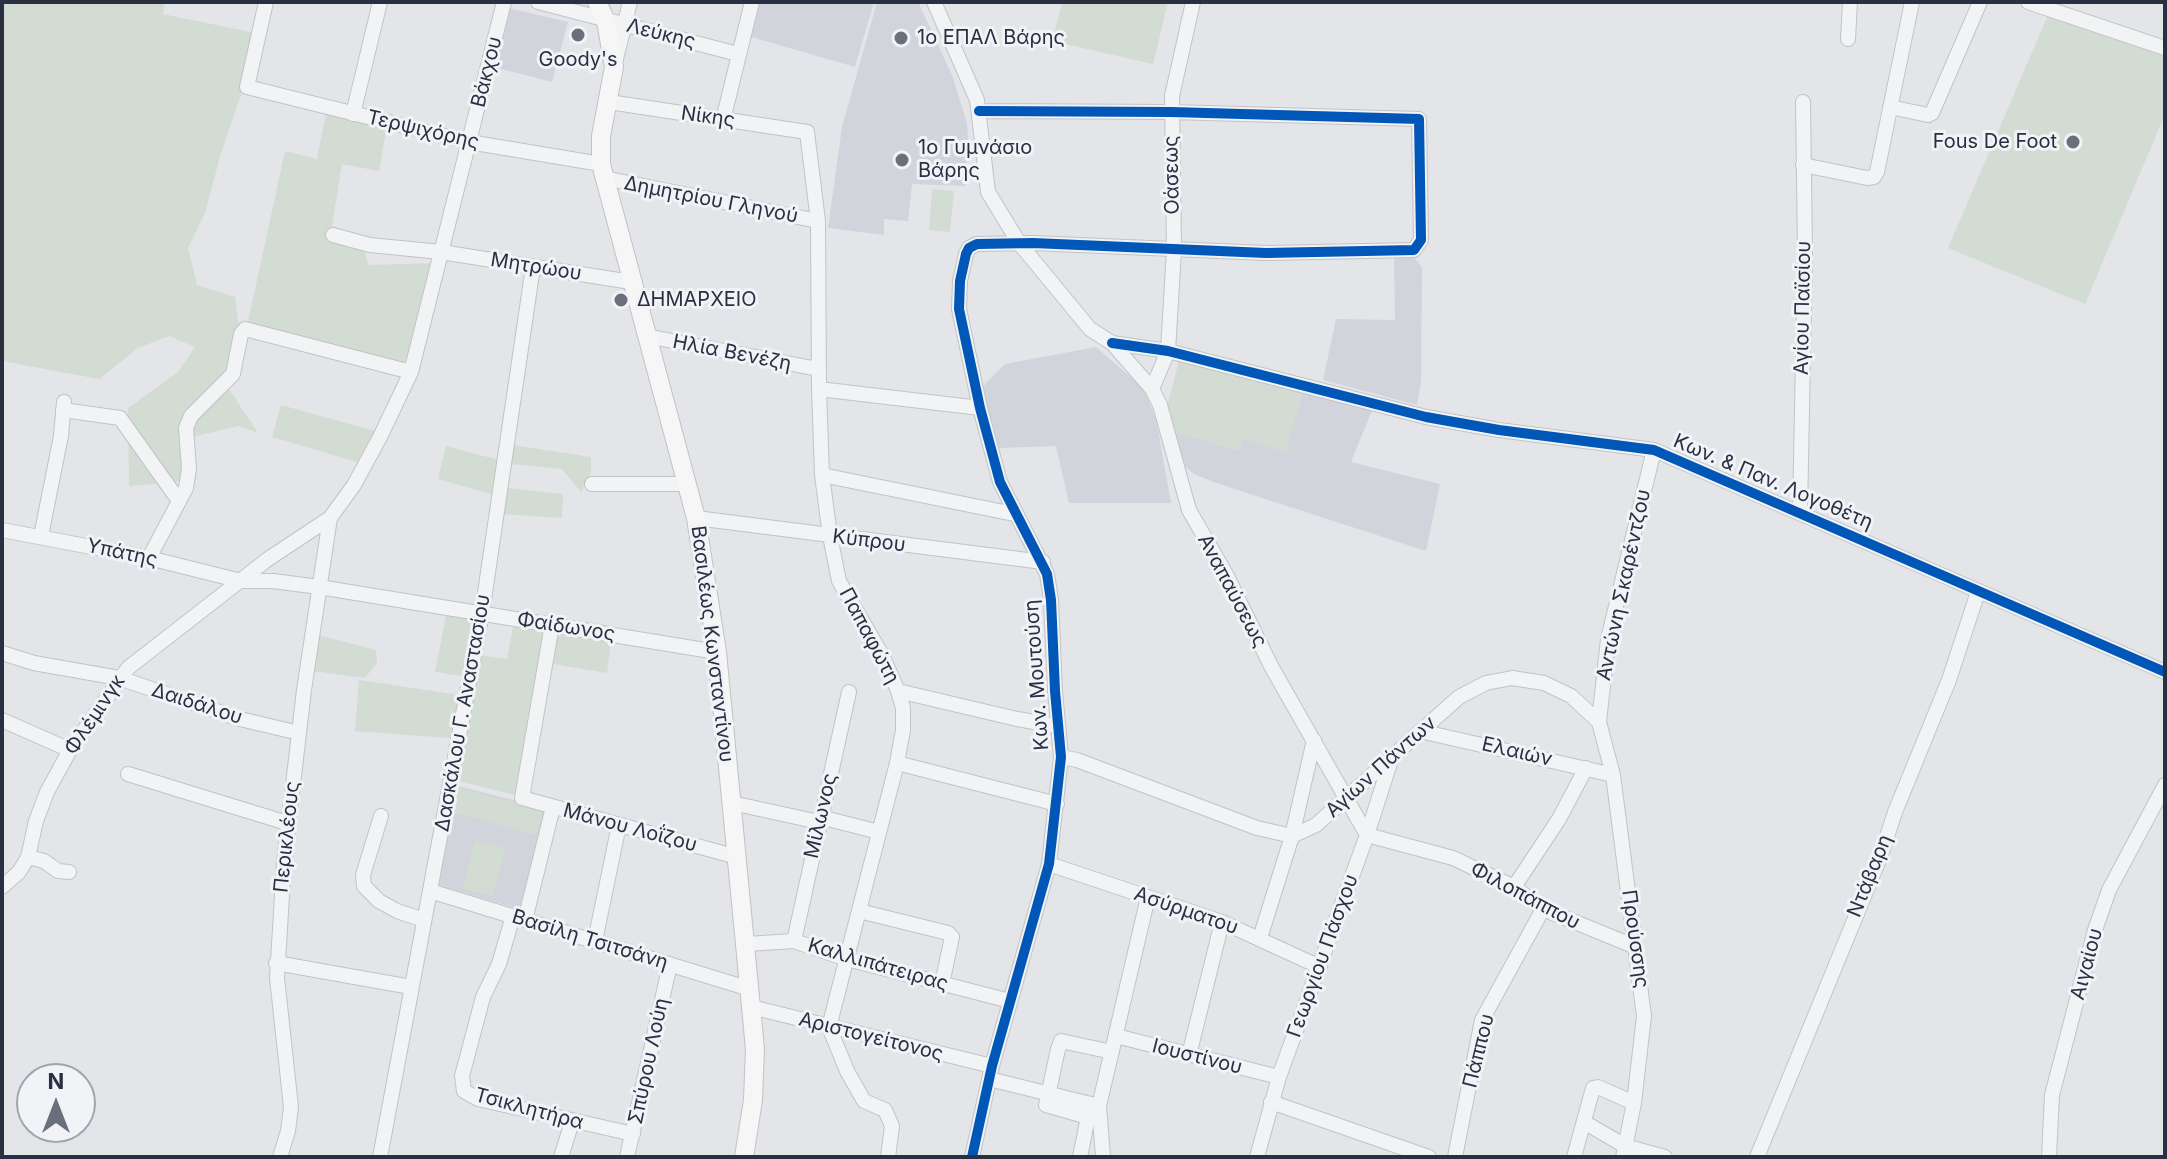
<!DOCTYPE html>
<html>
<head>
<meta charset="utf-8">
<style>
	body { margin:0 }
	#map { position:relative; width:2167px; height:1159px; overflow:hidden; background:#e3e5e8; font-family:Inter,sans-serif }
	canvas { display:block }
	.frame { position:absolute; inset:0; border:4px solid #293042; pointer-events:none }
	.north { position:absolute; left:16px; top:1063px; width:80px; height:80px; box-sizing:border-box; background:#f1f3f7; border:2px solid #a1a5af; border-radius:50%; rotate:0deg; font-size:22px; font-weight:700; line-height:32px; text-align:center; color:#293042 }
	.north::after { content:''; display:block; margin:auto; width:28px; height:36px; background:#6a6f7c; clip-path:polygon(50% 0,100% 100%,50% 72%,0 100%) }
</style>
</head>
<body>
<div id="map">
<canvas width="2167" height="1159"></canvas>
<div class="frame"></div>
<div class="north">N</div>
</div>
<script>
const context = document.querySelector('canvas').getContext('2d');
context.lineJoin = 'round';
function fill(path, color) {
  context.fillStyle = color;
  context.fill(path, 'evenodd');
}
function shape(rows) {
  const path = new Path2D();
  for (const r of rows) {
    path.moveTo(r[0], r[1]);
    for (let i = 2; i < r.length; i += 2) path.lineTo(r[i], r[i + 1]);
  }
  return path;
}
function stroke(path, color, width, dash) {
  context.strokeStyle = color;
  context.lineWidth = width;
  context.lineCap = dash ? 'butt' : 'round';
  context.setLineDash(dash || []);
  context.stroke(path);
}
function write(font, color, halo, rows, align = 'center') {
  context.font = font + ' Inter,sans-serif';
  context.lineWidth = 6;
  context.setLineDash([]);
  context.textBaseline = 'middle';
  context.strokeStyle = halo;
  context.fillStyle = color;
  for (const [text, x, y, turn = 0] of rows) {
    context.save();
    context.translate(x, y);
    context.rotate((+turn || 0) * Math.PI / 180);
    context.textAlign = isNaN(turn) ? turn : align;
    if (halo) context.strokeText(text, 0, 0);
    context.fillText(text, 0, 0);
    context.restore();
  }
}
fill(shape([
	[757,2,874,2,855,67,748,36],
	[877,2,918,2,952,75,967,123,968,137,965,186,912,184,908,221,884,219,884,235,828,228,842,127],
	[509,8,568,22,552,82,494,67],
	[1394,256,1414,257,1422,267,1421,381,1417,405,1323,380,1336,319,1395,320],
	[1096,347,1143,388,1156,419,1171,503,1069,503,1056,446,999,448,982,387,1005,364],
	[1304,388,1373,408,1351,462,1440,484,1426,551,1213,482,1194,474,1184,465,1172,431,1238,450,1243,438],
	[454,785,545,808,522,910,439,885]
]), '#d1d4db');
fill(shape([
	[2,2,165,2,163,14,255,33,243,89,221,153,205,213,188,248,197,285,235,297,239,327,232,369,221,377,258,433,239,426,192,437,196,480,129,486,128,408,178,372,195,347,169,336,138,348,99,379,2,361],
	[1062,2,1168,2,1153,64,1052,41],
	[2048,15,2165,55,2165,114,2085,304,1948,248],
	[326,113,387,126,379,171,342,164,332,226,362,236,368,265,437,263,404,364,248,322,285,151,317,159],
	[932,189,954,191,950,232,929,230],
	[1180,357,1304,388,1286,453,1243,438,1238,451,1172,431,1166,410],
	[281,405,375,431,357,462,272,437],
	[513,445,591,457,591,473,581,492,562,469,510,464,506,488,563,494,562,518,501,514,504,498,438,479,446,446,510,463],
	[449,600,477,605,470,654,507,659,516,611,613,626,607,673,542,662,518,796,455,780,463,739,355,731,359,680,473,697,475,678,435,672],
	[318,635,376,650,377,663,365,678,313,671],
	[455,787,543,810,537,835,452,812],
	[475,841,505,848,493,896,463,889]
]), '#d2dcd3');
const minor = shape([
	[266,2,247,87,469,142,601,164],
	[538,2,738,54],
	[934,2,977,100,988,192,1019,243,1090,329,1112,343,1152,389,1160,405,1189,510,1227,576,1271,666,1367,835,1453,858,1514,887,1543,909,1636,947],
	[2028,2,2165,48],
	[1848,39,1850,2],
	[615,63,630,2],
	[609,102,807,132,818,221,819,389,822,475,830,536,839,581,882,655,898,691,903,708,903,730,897,763,829,1027,847,1071,864,1101,885,1110,892,1126,888,1157],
	[1890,107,1928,115,1932,113,1980,2],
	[353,114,380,2],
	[723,120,752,2],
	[1803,165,1867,178,1874,177,1877,172,1912,2],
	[604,178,818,221],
	[333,235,370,245,441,252,631,282],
	[646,336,818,369],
	[1112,343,1168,351,1426,417,1499,430,1654,450,2165,672],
	[819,389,980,408],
	[1152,389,1168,351,1174,250,1172,96,1193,2],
	[63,410,120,418,179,501],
	[822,475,1014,514],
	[592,484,687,484],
	[1800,513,1805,253,1803,102],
	[696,518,1043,562],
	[2,530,149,558,241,581,273,581,319,587,717,652],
	[41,536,61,436,64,402],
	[149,558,186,488,189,469,186,428,191,416,233,374,241,334,245,329,411,372],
	[552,625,522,798,737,857],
	[2,653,34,663,119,678,240,719,299,733],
	[898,691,1017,719,1057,726],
	[2,720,70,750],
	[1420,731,1613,775],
	[1061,757,1077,760,1257,828,1292,836,1316,825,1459,697,1486,683,1512,678,1544,683,1571,696,1599,722],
	[897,763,1057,804],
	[128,774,287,823],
	[732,803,819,822],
	[381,816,363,875,364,886,379,901,397,911,424,920],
	[820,817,879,832],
	[28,857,44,861,58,871,69,872],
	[1049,864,1222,922,1320,967],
	[2,887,19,872,28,857,36,821,47,792,70,750,128,668,268,559,330,518,354,485,380,437,411,372,504,2],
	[1514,887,1559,819,1586,768],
	[430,891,750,989],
	[859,911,948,933,952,937,942,984],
	[513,916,499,964,483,997,462,1076,464,1091,478,1099,633,1134],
	[525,920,553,807],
	[1260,938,1292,836,1314,740],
	[595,941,619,825],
	[794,941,849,692],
	[746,944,794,941,847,959,1010,1001],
	[276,963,411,987],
	[751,1007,992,1066],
	[1116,1036,1279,1077],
	[1189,1055,1222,922],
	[989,1079,1099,1106],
	[1271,1102,1429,1157],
	[1584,1122,1625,1146,1665,1157],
	[280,1157,288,1131,291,1107,277,978,284,862,304,690,330,518],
	[380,1157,482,613,533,267],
	[561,1157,572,1122],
	[627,1157,670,964],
	[972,1157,992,1066,1049,864,1061,757,1055,691,1051,600,1047,574,1000,482,980,408,959,309,960,281,966,254,969,248,977,244,1033,243,1266,253,1414,250,1421,240,1419,119,1171,112,979,111],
	[1080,1157,1088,1117,1046,1105,1058,1049,1061,1041,1112,1052],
	[1103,1157,1099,1106,1148,897],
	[1257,1157,1279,1077,1367,835,1391,760],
	[1455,1157,1482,1020,1543,909],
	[1574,1157,1593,1088,1598,1087,1634,1103],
	[1623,1157,1634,1103,1644,1016,1613,775,1599,722,1608,639,1654,450],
	[1757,1157,1881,855,1895,812,1949,680,1978,592],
	[2049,1157,2052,1095,2095,930,2109,890,2165,785]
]);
const major = shape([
	[597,2,606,21,614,67,601,136,601,164,696,518,717,652,755,1049,753,1100,744,1157]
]);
stroke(minor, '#c1c3c6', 16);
stroke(major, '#bfc2c6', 20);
stroke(minor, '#f2f3f5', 14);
stroke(major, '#f6f6f7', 18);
stroke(shape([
	[1112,343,1168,351,1426,417,1499,430,1654,450,2165,672],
	[972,1157,992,1066,1049,864,1061,757,1055,691,1051,600,1047,574,1000,482,980,408,959,309,960,281,966,254,969,248,977,244,1033,243,1266,253,1414,250,1421,240,1419,119,1171,112,979,111]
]), '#0057b8', 10);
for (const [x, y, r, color] of [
	[578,35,8,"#6a6f7c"],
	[901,38,8,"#6a6f7c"],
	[2073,142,8,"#6a6f7c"],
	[902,160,8,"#6a6f7c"],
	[621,300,8,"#6a6f7c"]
]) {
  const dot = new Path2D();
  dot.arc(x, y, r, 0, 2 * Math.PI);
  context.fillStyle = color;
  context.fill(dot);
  stroke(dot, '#f1f3f7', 3);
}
write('20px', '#293042', '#f1f3f7', [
	["Λεύκης",661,34,14],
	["Βάκχου",487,72,-76],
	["Νίκης",708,117,8],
	["Τερψιχόρης",423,130,13],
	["Οάσεως",1172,175,-91],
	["Δημητρίου Γληνού",711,200,11],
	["Μητρώου",536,267,9],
	["Αγίου Παϊσίου",1803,308,-89],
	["Ηλία Βενέζη",732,353,11],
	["Κων. & Παν. Λογοθέτη",1773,482,23],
	["Κύπρου",869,541,7],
	["Υπάτης",122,553,12],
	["Αντώνη Σκαρέντζου",1624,585,-78],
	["Αναπαύσεως",1232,591,62],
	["Φαίδωνος",566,627,9],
	["Παπαφώτη",869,636,62],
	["Βασιλέως Κωνσταντίνου",712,644,83],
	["Κων. Μουτούση",1037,675,-94],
	["Δαιδάλου",197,704,18],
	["Δασκάλου Γ. Αναστασίου",463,713,-80],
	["Φλέμινγκ",95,715,-56],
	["Ελαιών",1517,752,13],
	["Αγίων Πάντων",1381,767,-42],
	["Μίλωνος",821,816,-77],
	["Μάνου Λοΐζου",630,828,15],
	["Περικλέους",287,837,-84],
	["Ντάβαρη",1870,876,-68],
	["Φιλοπάππου",1525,896,28],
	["Ασύρματου",1186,911,19],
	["Προύσσης",1635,939,82],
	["Βασίλη Τσιτσάνη",590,940,17],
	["Γεωργίου Πάσχου",1323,956,-70],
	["Αιγαίου",2087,964,-75],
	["Καλλιπάτειρας",878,965,16],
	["Αριστογείτονος",871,1037,14],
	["Πάππου",1479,1051,-76],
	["Ιουστίνου",1197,1057,14],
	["Σπύρου Λούη",649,1061,-78],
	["Τσικλητήρα",529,1109,15]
]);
write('20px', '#293042', '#f1f3f7', [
	["1ο ΕΠΑΛ Βάρης",917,38],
	["Goody's",578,60,"center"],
	["Fous De Foot",2057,142,"right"],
	["1ο Γυμνάσιο",918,148],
	["Βάρης",918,171],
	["ΔΗΜΑΡΧΕΙΟ",637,300]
], 'left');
</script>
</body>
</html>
